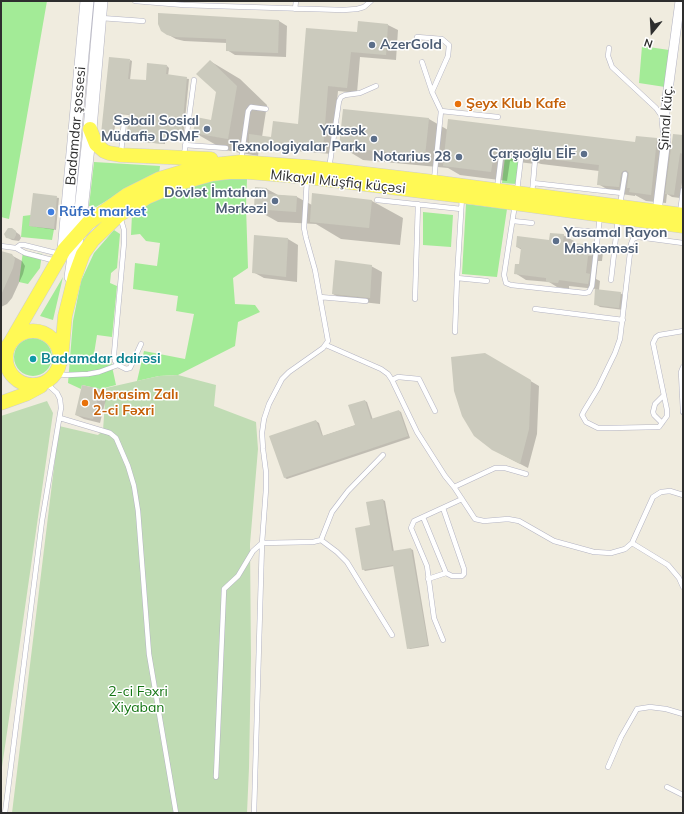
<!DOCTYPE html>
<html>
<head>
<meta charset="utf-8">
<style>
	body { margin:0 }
	#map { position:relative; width:684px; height:814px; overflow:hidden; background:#f0ecdf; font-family:Mulish,sans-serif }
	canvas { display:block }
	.frame { position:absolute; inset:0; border:2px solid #2e2e2e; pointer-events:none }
	.north { position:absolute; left:632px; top:12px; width:40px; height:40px; -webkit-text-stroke:3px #fff; paint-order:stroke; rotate:198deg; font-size:11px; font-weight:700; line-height:16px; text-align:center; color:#2e2e2e }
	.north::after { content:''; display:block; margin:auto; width:14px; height:18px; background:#2e2e2e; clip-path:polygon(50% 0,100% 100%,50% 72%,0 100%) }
</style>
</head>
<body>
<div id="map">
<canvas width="684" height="814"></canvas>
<div class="frame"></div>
<div class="north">N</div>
</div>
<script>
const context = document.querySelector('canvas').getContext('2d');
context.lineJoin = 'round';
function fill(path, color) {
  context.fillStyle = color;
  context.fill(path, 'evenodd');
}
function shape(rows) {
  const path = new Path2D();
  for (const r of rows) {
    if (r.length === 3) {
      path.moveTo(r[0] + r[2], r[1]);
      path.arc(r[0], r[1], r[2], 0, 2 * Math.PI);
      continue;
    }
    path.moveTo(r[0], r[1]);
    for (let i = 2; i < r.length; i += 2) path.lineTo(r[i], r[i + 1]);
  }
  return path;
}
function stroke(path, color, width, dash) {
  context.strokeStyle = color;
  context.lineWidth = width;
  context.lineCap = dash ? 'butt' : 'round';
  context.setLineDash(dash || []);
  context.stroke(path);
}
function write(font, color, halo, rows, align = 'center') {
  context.font = font + ' Mulish,sans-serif';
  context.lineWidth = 3;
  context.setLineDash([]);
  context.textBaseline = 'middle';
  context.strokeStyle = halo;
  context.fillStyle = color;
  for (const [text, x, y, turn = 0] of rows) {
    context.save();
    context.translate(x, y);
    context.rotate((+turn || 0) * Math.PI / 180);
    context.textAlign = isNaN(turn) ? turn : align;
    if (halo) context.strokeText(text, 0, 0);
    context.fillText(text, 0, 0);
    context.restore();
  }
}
fill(shape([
	[1,1,47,1,9,219,1,217],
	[642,46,669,50,665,87,639,83],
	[505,157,519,159,516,184,502,183],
	[94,162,160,166,159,174,128,188,96,207,89,206],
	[231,179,247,179,246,206,248,268,233,278,235,304,255,305,260,312,238,322,235,346,178,375,159,376,137,381,144,351,185,359,194,314,176,311,178,296,133,289,135,263,157,266,160,243,146,241,140,234,131,235,132,214,142,206,166,195,208,181],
	[466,204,507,209,497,277,462,274],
	[423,212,453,215,451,247,423,245],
	[31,215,30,226,54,229,52,240,21,237,23,216],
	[114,230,120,234,117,268,111,273,110,283,117,286,112,337,97,335,94,354,110,357,116,385,100,389,82,385,81,389,68,383,73,321,81,281,94,253],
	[23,251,42,254,40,268,28,284,19,282],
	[63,277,53,320,40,316],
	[33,357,19]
]), '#a3eb97');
fill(shape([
	[178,375,216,385,214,406,256,422,258,449,250,544,251,658,249,768,247,813,12,813,59,426,98,435,103,430,106,388,159,376],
	[47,401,53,413,1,774,1,416]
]), '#c0dcb4');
fill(shape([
	[159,14,279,21,287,26,286,57,235,55,227,50,227,43,184,41,176,39,167,34],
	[359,23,388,25,398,30,396,60,360,57,357,93,338,91,332,154,259,148,258,156,225,150,195,133,212,121,217,91,210,61,240,79,267,105,262,137,272,138,299,125,358,34],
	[130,60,132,61,130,80,147,81,167,66,169,68,168,76,189,79,183,140,165,138,165,144,130,141,127,140,130,115,116,114,114,136,102,133],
	[429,119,448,130,636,143,656,139,672,148,683,136,683,175,680,198,672,197,667,194,666,203,646,201,635,195,635,196,614,193,598,184,599,171,541,164,538,163,535,164,510,161,507,181,460,175,448,168,363,160,340,146],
	[267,189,278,195,297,197,312,205,313,194,372,201,403,218,400,245,341,239,316,224,278,222,255,209],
	[34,194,59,198,56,230,30,226],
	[12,229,20,235,21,238,19,241,12,240,6,237],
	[563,235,574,241,574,244,593,246,603,252,602,261,598,261,596,279,600,281,599,290,620,293,625,296,624,310,600,307,595,304,596,289,569,286,569,289,557,287,549,282,526,280,515,273,520,265,522,250,517,247,550,242],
	[288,239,298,245,297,282,264,278,253,272],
	[1,254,11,255,22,261,25,266,23,274,12,298,7,304,1,307],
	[371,266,382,272,380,304,344,300,333,294],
	[485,354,539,386,537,434,528,468,501,454],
	[100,390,107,395,100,423,84,419,76,415],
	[365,401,367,402,373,420,399,411,401,412,410,438,287,479,285,478,316,421,319,423,323,436,356,425],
	[383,500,385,501,394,552,411,549,413,550,429,646,410,649,408,648,394,566,365,571,363,569]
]), '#0003');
fill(shape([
	[158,13,279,20,278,53,226,51,226,39,175,37,167,35,161,31,158,24],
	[358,21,388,24,386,55,351,52,347,88,328,86,323,150,249,143,249,134,271,137,273,121,298,124,306,28,357,32],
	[109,57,130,59,128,79,146,80,147,63,167,65,166,74,187,77,181,139,163,138,163,144,126,140,129,114,114,113,112,135,101,134],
	[210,60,237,86,228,139,193,133,196,117,211,120,216,92,196,74],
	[343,109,429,118,425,156,339,147],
	[448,119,635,142,636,136,657,138,651,195,629,192,630,188,627,188,629,173,626,170,623,171,621,173,619,187,597,185,599,165,524,156,522,154,519,155,494,152,491,172,443,166],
	[673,134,683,135,683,154,680,153,674,195,665,194],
	[255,187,267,188,267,194,297,196,296,212,254,209],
	[33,193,57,196,54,229,29,226],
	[312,193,372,200,369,228,310,222],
	[8,228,12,228,16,231,16,235,14,239,6,238,4,234],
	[550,233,564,234,563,242,593,245,592,256,588,256,586,273,590,274,588,284,559,280,558,283,546,282,546,278,514,274,515,264,519,264,521,248,516,247,517,236,549,240],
	[254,235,288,238,286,277,252,273],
	[1,251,12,254,15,259,13,268,1,295],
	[335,260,372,265,370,298,332,294],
	[595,289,621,292,619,308,594,305],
	[485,353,531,380,529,429,520,464,492,450,474,436,462,416,454,391,451,357],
	[82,385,100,389,93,419,75,415],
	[365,400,371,419,399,410,408,436,284,478,269,436,316,420,322,436,355,425,348,405],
	[383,499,392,551,411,548,428,645,407,649,393,565,362,570,355,528,370,525,366,502]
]), '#cbcabd');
const lane = shape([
	[135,1,184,5,343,10,357,9,364,7,371,1],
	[295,9,296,1],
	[101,18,143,21],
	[417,37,442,39,449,45,448,56,432,92],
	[609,48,608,56,612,67,656,108,663,118],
	[422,62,432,92,441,111,434,180],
	[441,111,498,117],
	[185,145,226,148],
	[121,153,124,122],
	[184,155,194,80],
	[241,160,248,111,251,107,266,109],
	[329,169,339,101,341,97,345,95,360,93,376,86],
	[533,183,622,193],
	[497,189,501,157],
	[517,191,521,158],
	[532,194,535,160],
	[377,200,461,209],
	[515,204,504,275,506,283,511,285,585,293,589,292,592,286,600,216],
	[620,205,625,174],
	[680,213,683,190],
	[120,216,124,230,124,243,115,343,114,354,115,361,118,365,126,369,130,368,141,344],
	[513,221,532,223],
	[574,230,598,232],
	[683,243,638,237,633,239,631,244,620,339,615,353,598,388,584,411,582,415,586,422,598,428,609,428,659,427,667,416,667,410,653,343,656,337,659,335,683,331],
	[1,246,16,248,25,253,56,261],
	[16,248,20,245,24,245,60,254],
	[457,278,487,281],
	[611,280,618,219],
	[320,297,366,301],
	[415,299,418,204],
	[535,309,623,320],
	[455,332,457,278,462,197],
	[326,345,381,369,388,374,392,380,417,432,445,476,454,487,475,519,484,521,508,519,519,521,554,541,594,552,611,553,625,549,632,543,653,497,661,492,670,491,683,495],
	[683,367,681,372,683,412],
	[55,374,67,375,88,374,99,372,118,365],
	[392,380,398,377,419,379,435,411],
	[60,418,110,433,116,438,128,466,134,486,138,511,149,654,176,813],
	[662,423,654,415,653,412,655,404,664,395],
	[454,487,495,468,505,468,526,474],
	[423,517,446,573,452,576,462,576,464,574,464,569,443,508],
	[321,540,337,552,347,562,392,635],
	[632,543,668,565,679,578,683,587],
	[428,579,446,573],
	[443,640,434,618,427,566,411,528,414,521,462,499],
	[608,767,621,737,637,709,650,707,666,709,683,714],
	[216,777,224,589,238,576,253,551,262,543,313,542,321,540,332,512,348,491,383,455],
	[667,787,683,795],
	[5,813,42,521,61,408,60,399,57,393,46,383],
	[254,813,262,543,266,489,266,472,263,449,262,433,264,419,269,404,282,379,289,372,323,348,328,341,315,270,306,238,304,228,307,179]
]);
const street = shape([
	[657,212,666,139,664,120,680,1]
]);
const secondary = shape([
	[64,250,87,1],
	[71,277,81,210,90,129,101,1]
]);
const primary = shape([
	[90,129,96,144,104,151,109,153,121,155,211,159],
	[33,358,27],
	[1,355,10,343,64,250,88,223,127,195,159,179,202,166,241,162,308,167,434,182,683,215],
	[61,361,65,316,75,276,83,254,93,240,119,215,147,197,180,183,212,174,228,172,248,172,307,177,462,196,683,226],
	[1,403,26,394,41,386]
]);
stroke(lane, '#b3b3c2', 5.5);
stroke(street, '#b3b3c2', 10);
stroke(secondary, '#b3b3c2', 14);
stroke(primary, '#cdcdcd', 15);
stroke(lane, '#fff', 4.5);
stroke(street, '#fff', 9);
stroke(secondary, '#fff', 13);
stroke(primary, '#fff955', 14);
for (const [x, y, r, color] of [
	[372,45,4,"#5c6f8a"],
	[458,104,4,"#e8710a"],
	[207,129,4,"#5c6f8a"],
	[374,139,4,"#5c6f8a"],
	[584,154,4,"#5c6f8a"],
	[459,157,4,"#5c6f8a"],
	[275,201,4,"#5c6f8a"],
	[51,212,4,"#3f7fe0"],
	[556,241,4,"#5c6f8a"],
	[33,359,4,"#0f9aa8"],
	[85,403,4,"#e8710a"]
]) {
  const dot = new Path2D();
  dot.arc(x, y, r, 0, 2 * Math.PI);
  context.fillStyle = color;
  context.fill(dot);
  stroke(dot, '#fff', 1.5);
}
write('bold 14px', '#4e5e75', '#fff', [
	["AzerGold",380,45,"left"],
	["Səbail Sosial",199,121],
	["Müdafiə DSMF",199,137],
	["Yüksək",366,131],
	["Texnologiyalar Parkı",366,147],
	["Çarşıoğlu EİF",576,154],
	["Notarius 28",451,157],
	["Dövlət İmtahan",267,193],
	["Mərkəzi",267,209],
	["Yasamal Rayon",564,233,"left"],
	["Məhkəməsi",564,249,"left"]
], 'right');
write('bold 14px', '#c56008', '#fff', [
	["Şeyx Klub Kafe",466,104],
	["Mərasim Zalı",93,395],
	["2-ci Fəxri",93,411]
], 'left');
write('14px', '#2e2e2e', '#fff', [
	["Şimal küç.",666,118,-86],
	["Badamdar şossesi",76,126,-85],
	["Mikayıl Müşfiq küçəsi",338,182,6]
]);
write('bold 14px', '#366cbe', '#fff', [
	["Rüfət market",59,212]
], 'left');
write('bold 14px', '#0d838f', '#fff', [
	["Badamdar dairəsi",41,359]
], 'left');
write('14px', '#147513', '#fff', [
	["2-ci Fəxri",138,692],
	["Xiyaban",138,708]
]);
</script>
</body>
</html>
